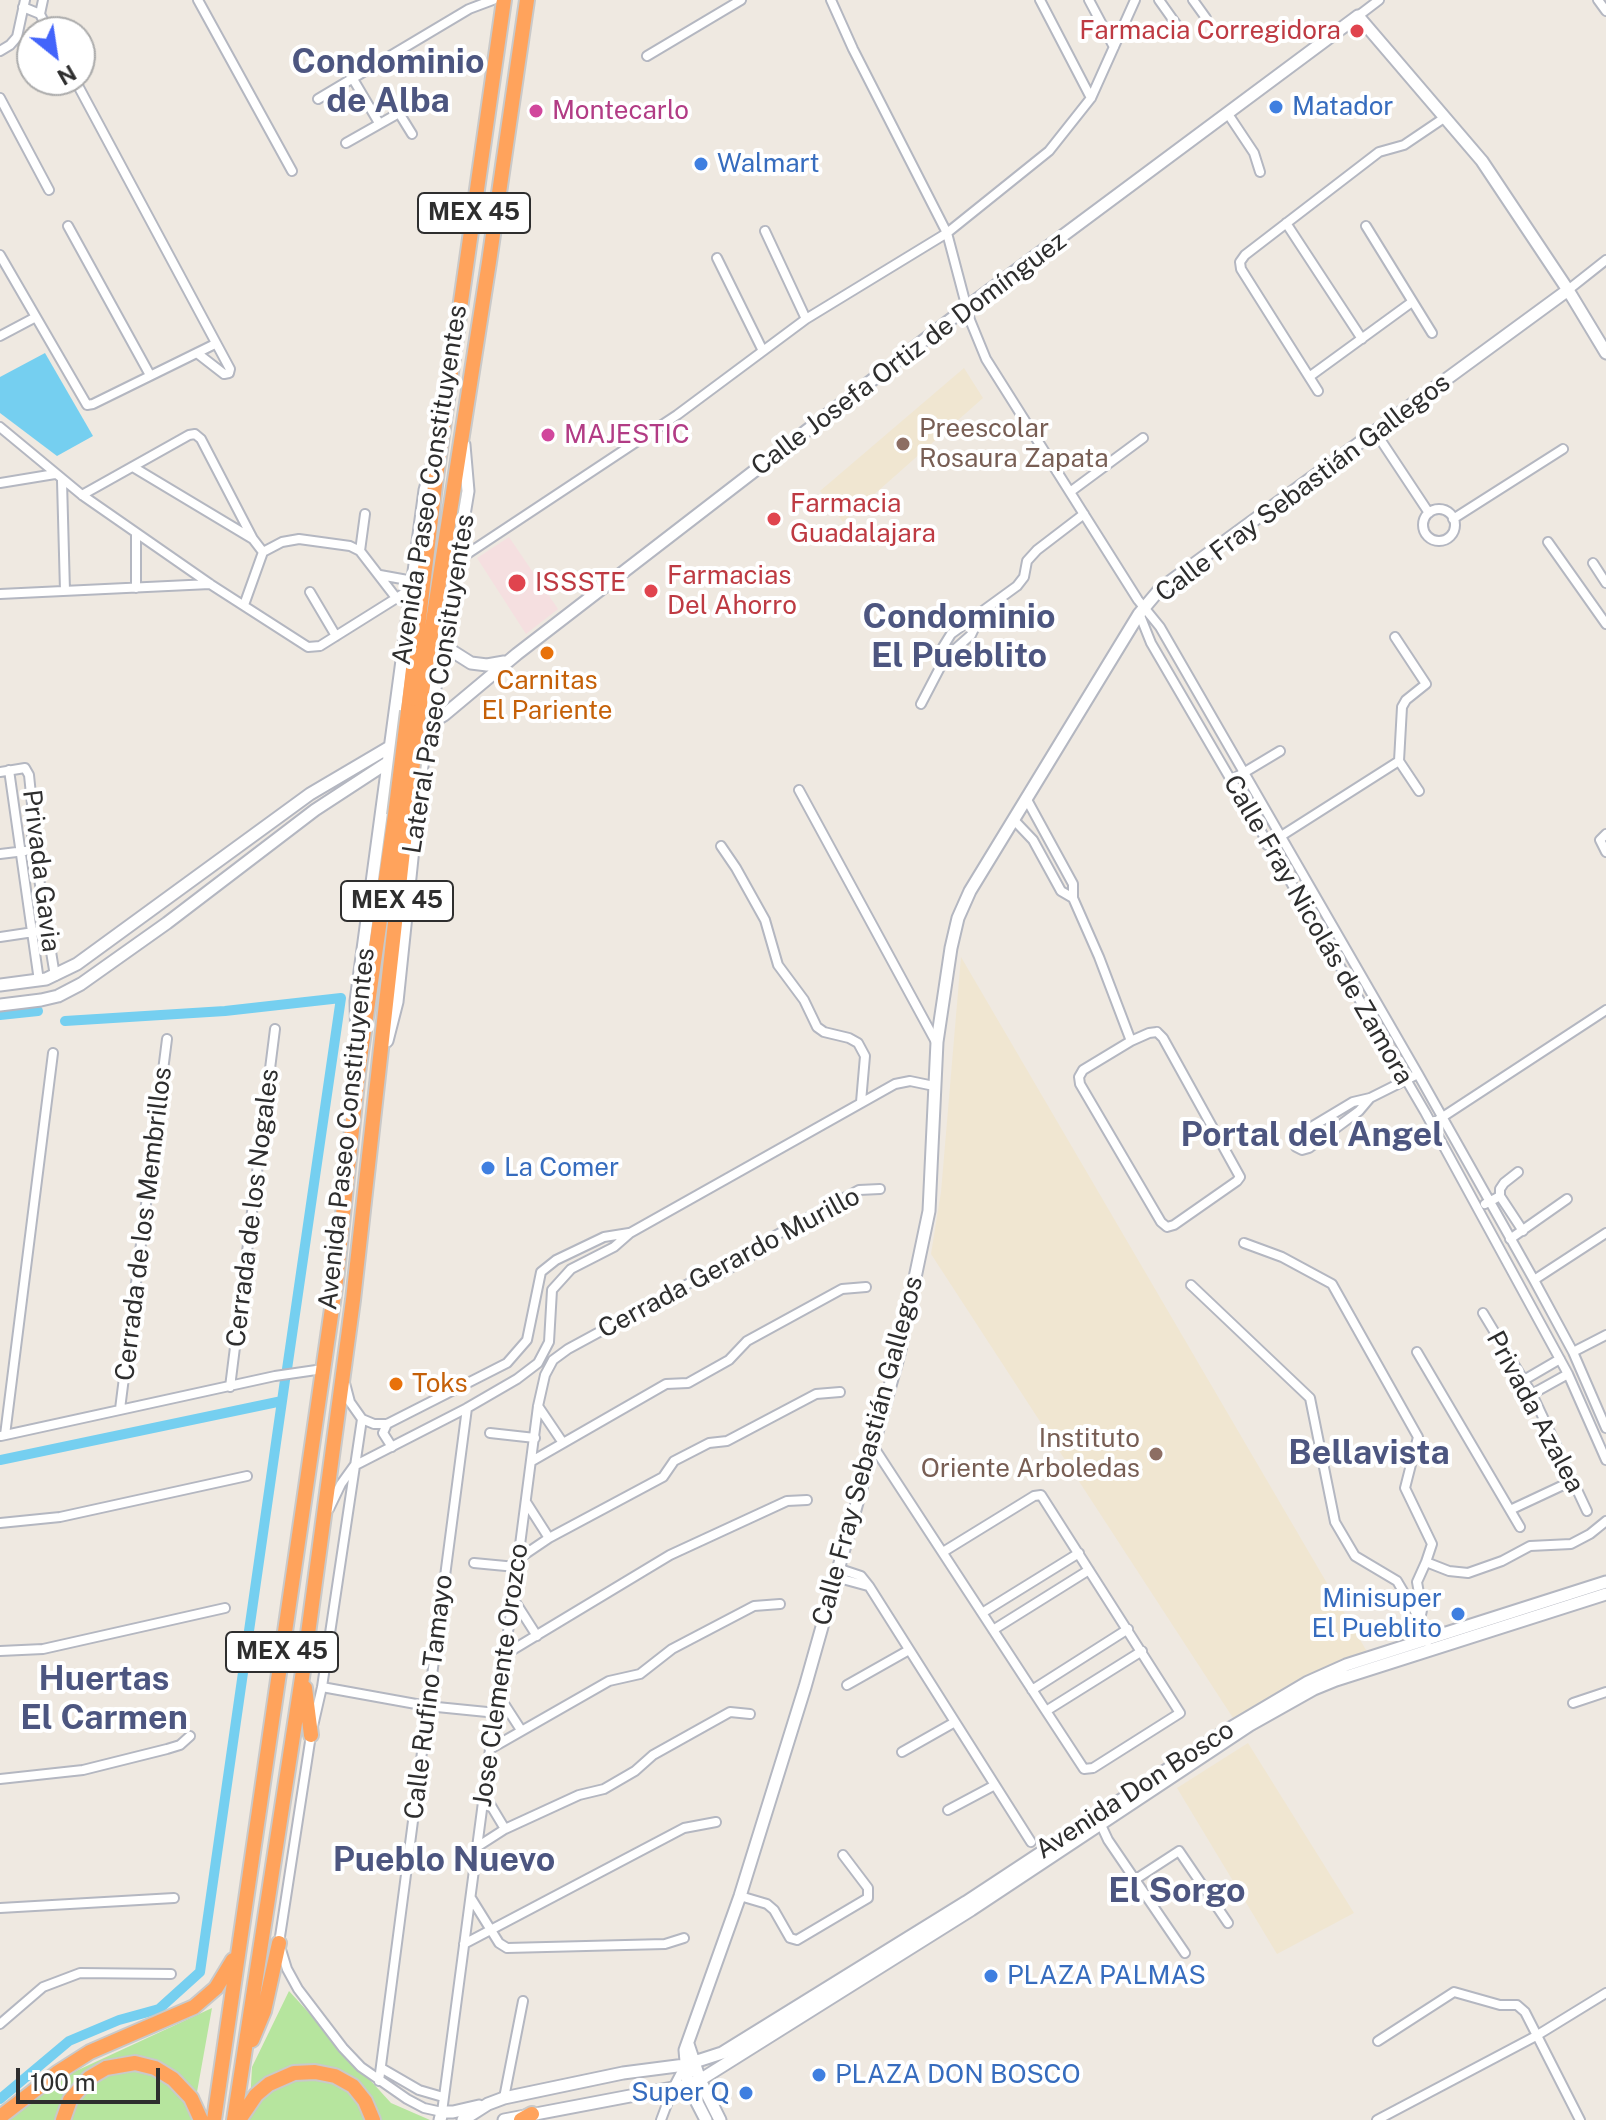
<!DOCTYPE html>
<html>
<head>
<meta charset="utf-8">
<style>
	body { margin:0 }
	#map { position:relative; width:1606px; height:2120px; overflow:hidden; background:#efe9e1; font-family:"Public Sans",sans-serif }
	canvas { display:block }
	.north { position:absolute; left:16px; top:16px; width:80px; height:80px; box-sizing:border-box; background:#fff; border:2px solid #ababab; border-radius:50%; rotate:150deg; font-size:22px; font-weight:700; line-height:32px; text-align:center; color:#2e2e2e }
	.north::after { content:''; display:block; margin:auto; width:28px; height:36px; background:#4264fb; clip-path:polygon(50% 0,100% 100%,50% 72%,0 100%) }
	.scale { position:absolute; left:16px; top:2068px; width:144px; height:36px; box-sizing:border-box; border:4px solid #2e2e2e; border-top:0; padding-left:10px; font-size:24px; line-height:28px; white-space:nowrap; color:#2e2e2e; -webkit-text-stroke:6px #fff; paint-order:stroke }
</style>
</head>
<body>
<div id="map">
<canvas width="1606" height="2120"></canvas>
<div class="north">N</div>
<div class="scale">100 m</div>
</div>
<script>
const context = document.querySelector('canvas').getContext('2d');
context.lineJoin = 'round';
function fill(path, color) {
  context.fillStyle = color;
  context.fill(path, 'evenodd');
}
function shape(rows) {
  const path = new Path2D();
  for (const r of rows) {
    if (r.length === 3) {
      path.moveTo(r[0] + r[2], r[1]);
      path.arc(r[0], r[1], r[2], 0, 2 * Math.PI);
      continue;
    }
    path.moveTo(r[0], r[1]);
    for (let i = 2; i < r.length; i += 2) path.lineTo(r[i], r[i + 1]);
  }
  return path;
}
function stroke(path, color, width, dash) {
  context.strokeStyle = color;
  context.lineWidth = width;
  context.lineCap = dash ? 'butt' : 'round';
  context.setLineDash(dash || []);
  context.stroke(path);
}
function write(font, color, halo, rows, align = 'center') {
  context.font = font + ' "Public Sans",sans-serif';
  context.lineWidth = 8;
  context.setLineDash([]);
  context.textBaseline = 'middle';
  context.strokeStyle = halo;
  context.fillStyle = color;
  for (const [text, x, y, turn = 0] of rows) {
    context.save();
    context.translate(x, y);
    context.rotate((+turn || 0) * Math.PI / 180);
    context.textAlign = isNaN(turn) ? turn : align;
    if (halo) context.strokeText(text, 0, 0);
    context.fillText(text, 0, 0);
    context.restore();
  }
}
fill(shape([
	[964,368,983,398,843,522,820,491],
	[961,957,1369,1655,1235,1721,931,1254,941,1192],
	[1248,1743,1354,1913,1277,1954,1177,1788]
]), '#f0e6d1');
fill(shape([
	[509,537,558,609,526,634,477,558]
]), '#f5dfe0');
fill(shape([
	[289,1991,391,2103,430,2120,249,2120,252,2067],
	[212,2008,192,2120,10,2120,63,2077]
]), '#b6e59e');
fill(shape([
	[45,353,93,436,57,456,0,413,0,377]
]), '#75cff0');
stroke(shape([
	[0,1015,38,1011],
	[65,1021,225,1011,341,998,287,1369],
	[282,1401,285,1380],
	[0,1460,282,1401,200,1972,159,2009,119,2020,69,2041,0,2099]
]), '#75cff0', 10);
const street = shape([
	[198,0,292,171],
	[831,0,853,49,947,233,970,320,986,359,1138,600,1160,627,1418,1074,1534,1280,1573,1352,1606,1428],
	[1040,0,1091,98],
	[1089,0,1114,47],
	[1159,0,1181,31],
	[1193,0,1206,18],
	[1598,0,1606,11],
	[23,7,40,14,49,32],
	[40,14,43,0],
	[1358,16,1379,0],
	[0,51,10,45,17,37,25,0],
	[647,56,741,0],
	[353,79,379,123],
	[75,80,230,369,229,373,224,374,197,353],
	[0,98,49,190],
	[318,99,469,9,493,0],
	[1228,114,1254,153,1260,172],
	[346,143,399,113,412,134],
	[1286,223,1362,339],
	[68,226,150,375],
	[1366,226,1432,333],
	[765,231,806,319],
	[0,255,87,405,93,404,215,344],
	[717,258,763,351],
	[1568,290,1606,260],
	[0,336,34,318],
	[1309,377,1412,302],
	[1318,391,1241,269,1240,262,1245,255,1379,152,1404,145,1444,118],
	[0,427,82,495,210,584,308,647,320,646,411,589],
	[1376,433,1429,513],
	[133,467,253,539,263,552],
	[62,481,65,591],
	[0,483,55,474],
	[1070,492,1143,438],
	[82,495,189,435,195,434,201,439,253,539],
	[1439,525,16],
	[1453,519,1563,449],
	[1548,542,1606,624],
	[360,551,365,514],
	[455,562,677,415,806,319,947,233,1049,151,1091,98,1135,0],
	[1593,563,1606,583],
	[380,575,413,581],
	[136,588,136,534],
	[310,592,336,636],
	[0,594,210,584],
	[244,605,263,552,282,542,299,539,350,546,360,551,397,599],
	[1139,613,1151,643,1425,1112,1568,1374,1606,1460],
	[945,658,943,647,951,634,1017,586,1024,577,1027,561,1037,550,1084,514],
	[921,704,945,658,971,635,981,614],
	[1399,761,1419,791],
	[9,770,39,981],
	[0,772,25,768,29,775,33,814,32,836,55,976],
	[1230,781,1280,751],
	[799,790,936,1042],
	[1026,798,1073,884,1073,898,1099,957,1131,1041],
	[1013,819,1033,840,1061,891,1073,898],
	[1606,834,1600,840,1606,852],
	[1267,845,1399,761,1402,707,1406,700,1426,684,1395,637],
	[721,846,736,868,765,920,778,965,804,1000,817,1027,824,1032,849,1038,858,1043,865,1056,861,1102],
	[0,854,25,851],
	[0,937,47,930],
	[1157,1032,1163,1038,1240,1177,1237,1181,1174,1225,1167,1227,1161,1222,1080,1084,1079,1077,1083,1070,1131,1041,1149,1033,1157,1032],
	[1370,1098,1359,1111,1309,1148,1302,1150,1296,1147,1294,1142,1298,1135,1353,1102,1370,1098,1418,1074],
	[1438,1120,1606,1010],
	[1500,1196,1500,1189,1504,1183,1518,1172],
	[1485,1204,1500,1196,1523,1231],
	[1510,1239,1567,1199],
	[1244,1243,1282,1257,1332,1284,1418,1437,1405,1488,1432,1544,1426,1562],
	[1534,1280,1606,1233],
	[1191,1285,1310,1398,1335,1522,1355,1556,1397,1581,1420,1620,1427,1642],
	[1483,1313,1532,1394,1587,1511],
	[1417,1352,1520,1527],
	[1573,1352,1606,1335],
	[1524,1380,1560,1359],
	[345,1383,350,1402,362,1419,374,1424,387,1424,507,1363,527,1340,541,1272,556,1260,604,1237,629,1233],
	[230,1387,275,1029],
	[1532,1394,1568,1374],
	[538,1406,563,1443],
	[120,1409,167,1039],
	[362,1419,322,1687,311,1735,279,1943,287,1969,298,1989,343,2048,361,2067,407,2099,424,2108,442,2112,490,1749,513,1599,538,1406,545,1375,553,1360,568,1349,697,1279,716,1276,751,1256,760,1244,859,1190,880,1189],
	[387,1424,383,1433,392,1447],
	[490,1433,535,1438],
	[5,1435,53,1053],
	[1,1436,275,1376,323,1369],
	[873,1446,1046,1711,1084,1769,1093,1768,1180,1713,1041,1495,1034,1496,943,1552],
	[532,1461,666,1384,688,1383,729,1360,747,1341,842,1289,866,1287],
	[526,1502,549,1538],
	[329,1509,341,1484,354,1466,467,1408,517,1379,538,1363,549,1342,552,1290,571,1269,614,1247,630,1233,895,1084,910,1081,934,1086],
	[1510,1510,1572,1481],
	[0,1523,60,1517,247,1476],
	[518,1559,549,1538,663,1477,674,1461,709,1443,727,1441,816,1394,840,1392],
	[474,1563,516,1567],
	[837,1568,861,1576,869,1586,1031,1842],
	[835,1577,868,1586],
	[514,1600,537,1636],
	[982,1613,1079,1553],
	[1420,1620,1422,1610,1417,1582,1426,1562,1449,1571,1468,1573,1502,1561,1530,1546,1571,1544,1590,1534,1606,1521],
	[993,1630,1089,1570],
	[0,1651,43,1649,225,1608],
	[504,1655,670,1555,787,1501,807,1500],
	[847,1685,909,1650],
	[322,1687,427,1706,497,1713],
	[1032,1690,1128,1629],
	[499,1696,521,1730],
	[1573,1703,1606,1692],
	[1046,1711,1142,1651],
	[490,1749,609,1681,640,1674,672,1649,754,1606,780,1604],
	[902,1752,955,1722],
	[0,1779,83,1770,167,1749,180,1745,190,1736],
	[484,1794,505,1829],
	[948,1810,995,1785],
	[1101,1825,1108,1840,1185,1953],
	[477,1847,505,1829,579,1795,604,1789,635,1771,653,1755,730,1712,750,1714],
	[1136,1879,1179,1851,1228,1923],
	[740,1896,767,1904,774,1910,790,1938,797,1940,868,1898,868,1888,843,1855],
	[471,1898,499,1943,507,1948,665,1944,684,1938],
	[0,1908,174,1898],
	[464,1944,684,1828,716,1822],
	[0,2024,43,1987,80,1973,171,1974],
	[1378,2041,1454,1992,1500,2005,1517,2005,1525,2012,1580,2120],
	[381,2068,419,2090,443,2097],
	[379,2081,467,1408],
	[504,2098,523,2001],
	[661,2120,673,2088,685,2065],
	[1377,2120,1536,2036,1606,1993]
]);
const secondary = shape([
	[444,639,452,651,471,663,487,665,504,662],
	[0,985,46,979,77,964,310,794,444,715,517,654,967,307,1358,16,1482,161,1568,290,1606,353],
	[0,1005,41,1000,58,996,81,984,167,923,315,810,390,761],
	[387,1041,397,1002,421,772,468,491,464,445],
	[357,1047,356,1001,425,490,433,462],
	[688,2044,700,2080,720,2120],
	[440,2120,442,2112,453,2112,479,2106],
	[463,2120,488,2104,504,2098,623,2073,685,2065,722,2053,966,1902,1227,1730,1308,1682,1346,1665,1606,1582],
	[504,2120,688,2085,700,2080,971,1910,1250,1725,1314,1689,1336,1680,1606,1594],
	[706,2120,688,2085,685,2050,740,1896,805,1687,899,1354,929,1211,937,1042,951,948,958,918,970,891,1139,614,1160,589,1568,290]
]);
const highway = shape([
	[408,711,436,477,504,0],
	[419,711,489,262,527,0],
	[305,1688,311,1735],
	[252,2040,264,2011,279,1943],
	[0,2117,57,2073,90,2052,194,2007,216,1988,233,1960],
	[63,2120,70,2100,89,2078,106,2068,135,2063,155,2068,173,2079,191,2098,201,2120],
	[214,2120,336,1281,358,1073,395,815],
	[234,2120,303,1671,353,1300,407,815],
	[239,2120,256,2095,269,2084,294,2073,315,2072,335,2076,353,2086,365,2101,373,2120],
	[521,2120,532,2114]
]);
stroke(street, '#b4b7c1', 12);
stroke(secondary, '#b4b7c1', 15);
stroke(highway, '#c9c9c9', 18);
stroke(street, '#fff', 8);
stroke(secondary, '#fff', 11);
stroke(highway, '#ffa35c', 14);
const highwayBridge = shape([
	[395,815,408,711],
	[407,815,419,711]
]);
stroke(highwayBridge, '#c9c9c9', 18, []);
stroke(highwayBridge, '#ffa35c', 14);
for (const [x, y, r, color] of [
	[1357,31,8,"#e0444e"],
	[1276,107,8,"#3f7fe0"],
	[536,111,8,"#d1479c"],
	[701,164,8,"#3f7fe0"],
	[548,435,8,"#d1479c"],
	[903,444,8,"#8d6e63"],
	[774,519,8,"#e0444e"],
	[517,583,10,"#e0444e"],
	[651,591,8,"#e0444e"],
	[547,653,8,"#e8710a"],
	[488,1168,8,"#3f7fe0"],
	[396,1384,8,"#e8710a"],
	[1156,1454,8,"#8d6e63"],
	[1458,1614,8,"#3f7fe0"],
	[991,1976,8,"#3f7fe0"],
	[819,2075,8,"#3f7fe0"],
	[746,2093,8,"#3f7fe0"]
]) {
  const dot = new Path2D();
  dot.arc(x, y, r, 0, 2 * Math.PI);
  context.fillStyle = color;
  context.fill(dot);
  stroke(dot, '#fff', 3);
}
for (const [x, y, w] of [
	[474,213,112],
	[397,901,112],
	[282,1652,112]
]) {
  const box = new Path2D();
  box.roundRect(x - w / 2, y - 20, w, 40, 6);
  context.fillStyle = '#fff';
  context.fill(box);
  stroke(box, '#2e2e2e', 2);
}
write('bold 24px', '#2e2e2e', null, [
	["MEX 45",474,213],
	["MEX 45",397,901],
	["MEX 45",282,1652]
]);
write('26px', '#be3a42', '#fff', [
	["Farmacia Corregidora",1341,31,"right"],
	["Farmacia",790,504],
	["Guadalajara",790,534],
	["Farmacias",667,576],
	["Del Ahorro",667,606],
	["ISSSTE",535,583]
], 'left');
write('26px', '#366cbe', '#fff', [
	["Matador",1292,107],
	["Walmart",717,164],
	["La Comer",504,1168],
	["Minisuper",1442,1599,"right"],
	["El Pueblito",1442,1629,"right"],
	["PLAZA PALMAS",1007,1976],
	["PLAZA DON BOSCO",835,2075],
	["Super Q",730,2093,"right"]
], 'left');
write('26px', '#b23c85', '#fff', [
	["Montecarlo",552,111],
	["MAJESTIC",564,435]
], 'left');
write('26px', '#2e2e2e', '#fff', [
	["Calle Josefa Ortiz de Domínguez",909,354,-37],
	["Avenida Paseo Constituyentes",430,485,-81],
	["Calle Fray Sebastián Gallegos",1303,488,-37],
	["Lateral Paseo Consituyentes",439,684,-81],
	["Privada Gavia",41,871,83],
	["Calle Fray Nicolás de Zamora",1318,930,60],
	["Avenida Paseo Constituyentes",347,1129,-84],
	["Cerrada de los Nogales",253,1208,-83],
	["Cerrada de los Membrillos",144,1224,-83],
	["Cerrada Gerardo Murillo",729,1263,-28],
	["Privada Azalea",1535,1412,62],
	["Calle Fray Sebastián Gallegos",868,1451,-75],
	["Jose Clemente Orozco",501,1675,-82],
	["Calle Rufino Tamayo",429,1697,-83],
	["Avenida Don Bosco",1135,1790,-33]
]);
write('26px', '#785e54', '#fff', [
	["Preescolar",919,429],
	["Rosaura Zapata",919,459],
	["Instituto",1140,1439,"right"],
	["Oriente Arboledas",1140,1469,"right"]
], 'left');
write('26px', '#c56008', '#fff', [
	["Carnitas",547,681],
	["El Pariente",547,711],
	["Toks",412,1384,"left"]
]);
write('bold 34px', '#4d5680', '#fff', [
	["Condominio",388,63],
	["de Alba",388,102],
	["Condominio",959,618],
	["El Pueblito",959,657],
	["Portal del Angel",1312,1136],
	["Bellavista",1369,1454],
	["Huertas",104,1680],
	["El Carmen",104,1719],
	["Pueblo Nuevo",444,1861],
	["El Sorgo",1177,1892]
]);
</script>
</body>
</html>
